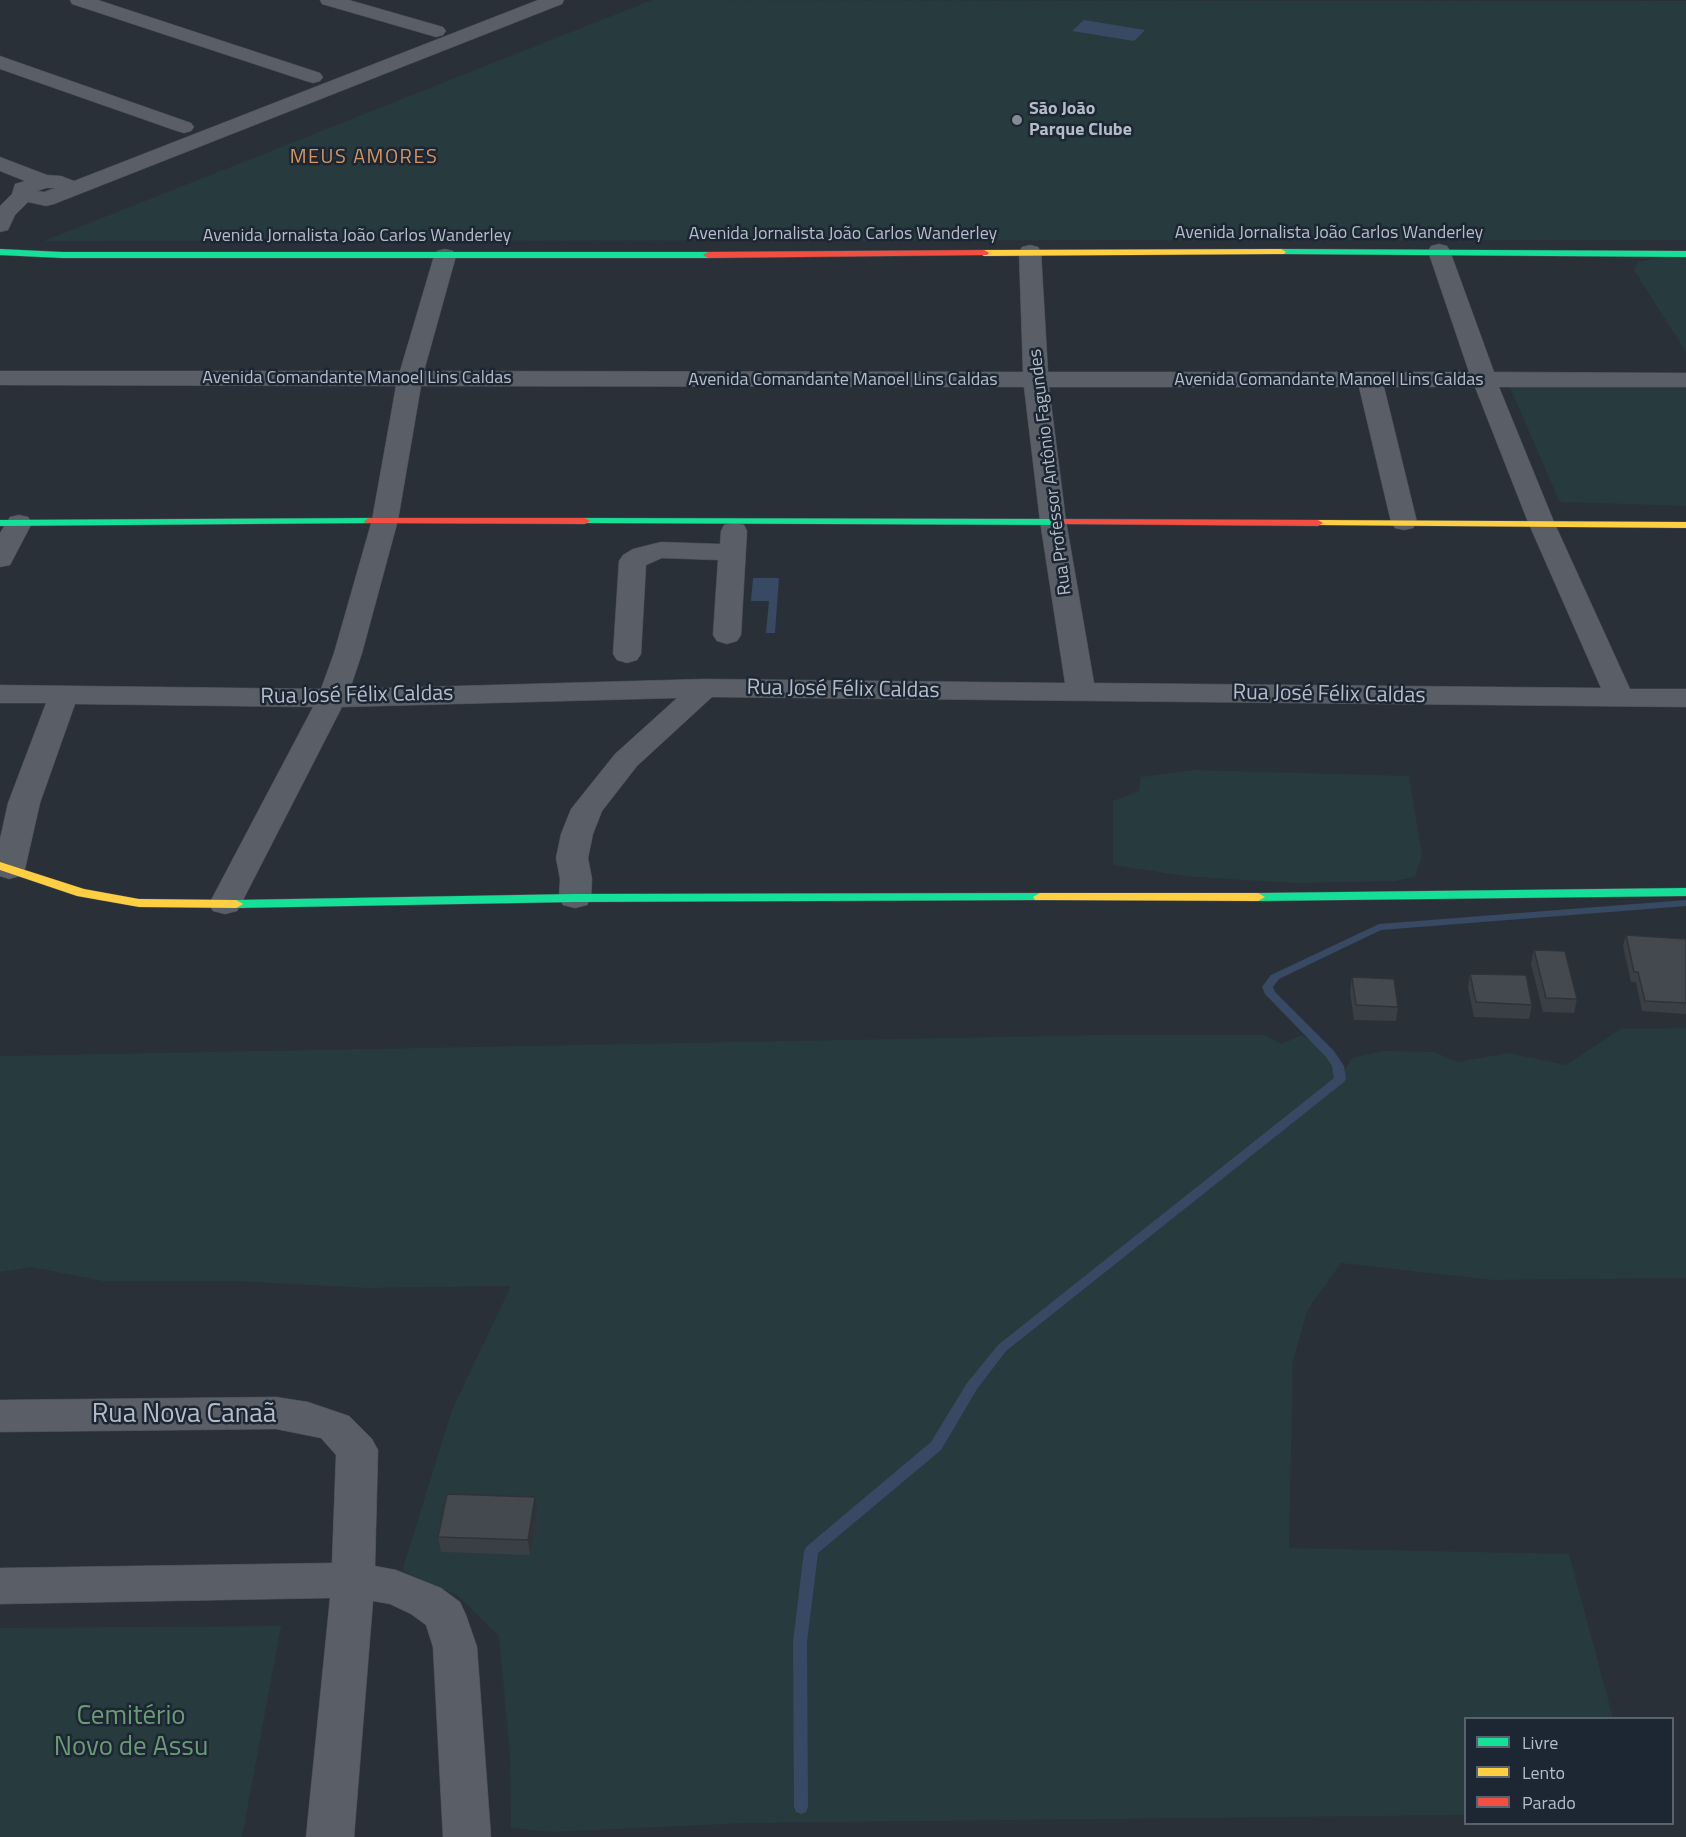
<!DOCTYPE html>
<html>
<head>
<meta charset="utf-8">
<style>
	body { margin:0 }
	#map { position:relative; width:1686px; height:1837px; overflow:hidden; background:#2a3038; font-family:"Titillium Web",sans-serif }
	canvas { display:block }
	.legend { position:absolute; left:1464px; top:1717px; width:210px; height:108px; box-sizing:border-box; background:#1d2633; border:2px solid #59626f; margin:0; padding:8px 10px; list-style:none; font-size:18px; color:#b4bcc9 }
	.legend li { display:flex; align-items:center; gap:12px; height:30px }
	.legend b { width:30px; border:2px solid #59626f }
</style>
</head>
<body>
<div id="map">
<canvas width="1686" height="1837"></canvas>
<ul class="legend">
<li><b style="height:8px;background:#16e098"></b>Livre</li>
<li><b style="height:8px;background:#ffcf43"></b>Lento</li>
<li><b style="height:8px;background:#f24e42"></b>Parado</li>
</ul>
</div>
<script>
const context = document.querySelector('canvas').getContext('2d');
context.lineJoin = 'round';
function fill(path, color) {
  context.fillStyle = color;
  context.fill(path, 'evenodd');
}
function shape(rows) {
  const path = new Path2D();
  for (const r of rows) {
    path.moveTo(r[0], r[1]);
    for (let i = 2; i < r.length; i += 2) path.lineTo(r[i], r[i + 1]);
  }
  return path;
}
function stroke(path, color, width, dash) {
  context.strokeStyle = color;
  context.lineWidth = width;
  context.lineCap = dash ? 'butt' : 'round';
  context.setLineDash(dash || []);
  context.stroke(path);
}
function write(font, color, halo, rows, align = 'center') {
  context.font = font + ' "Titillium Web",sans-serif';
  context.lineWidth = 5;
  context.setLineDash([]);
  context.textBaseline = 'middle';
  context.strokeStyle = halo;
  context.fillStyle = color;
  for (const [text, x, y, turn = 0] of rows) {
    context.save();
    context.translate(x, y);
    context.rotate((+turn || 0) * Math.PI / 180);
    context.textAlign = isNaN(turn) ? turn : align;
    if (halo) context.strokeText(text, 0, 0);
    context.fillText(text, 0, 0);
    context.restore();
  }
}
fill(shape([
	[652,0,1686,1,1686,240,44,241],
	[1662,257,1686,258,1686,352,1634,270,1638,262],
	[1509,385,1686,386,1686,506,1562,502,1558,498],
	[1195,770,1409,776,1422,856,1415,877,1395,881,1297,883,1240,880,1185,876,1113,865,1113,801,1139,791,1141,777],
	[1686,1028,1686,1278,1492,1280,1341,1263,1308,1309,1293,1360,1289,1548,1569,1554,1613,1718,1466,1718,1465,1815,747,1823,551,1832,511,1828,510,1754,499,1636,457,1595,402,1571,452,1410,511,1286,368,1288,235,1281,103,1281,32,1267,0,1272,0,1056,1104,1035,1265,1035,1282,1044,1302,1035,1330,1054,1338,1066,1340,1078,1352,1058,1383,1051,1434,1052,1458,1062,1508,1053,1566,1065,1621,1029],
	[281,1626,242,1837,0,1837,0,1628]
]), '#273a3e');
fill(shape([
	[1084,20,1145,30,1134,41,1072,31],
	[753,578,779,578,775,633,766,633,769,601,751,601]
]), '#384963');
fill(shape([
	[1686,900,1686,906,1381,930,1279,979,1273,987,1275,992,1334,1051,1344,1066,1346,1079,1344,1082,1006,1351,977,1389,941,1450,818,1553,807,1642,808,1807,806,1812,801,1814,796,1812,794,1807,793,1642,804,1551,806,1547,931,1442,967,1383,998,1345,1334,1078,1332,1066,1326,1057,1265,994,1262,987,1271,975,1379,924,1686,900]
]), '#384963');
const street = shape([
	[70,0,98,0,320,73,323,77,320,81,313,83,306,81,72,4,70,0],
	[320,0,349,0,443,27,446,31,443,35,436,37,322,4,320,0],
	[538,0,564,0,562,4,54,204,46,206,28,202,15,215,8,230,0,232,0,206,12,194,15,184,25,181,0,171,0,157,47,175,61,176,74,181,538,0],
	[46,188,55,188,44,192,37,191,46,188],
	[0,56,191,123,194,127,191,131,184,133,177,131,0,69,0,56],
	[1439,244,1447,246,1450,251,1494,372,1686,373,1686,387,1499,387,1554,522,1630,689,1686,689,1686,707,712,697,637,766,602,811,593,834,588,858,592,879,591,898,587,905,575,908,563,905,559,898,560,879,556,858,561,834,571,809,615,754,677,698,342,707,241,904,237,911,225,914,213,911,209,904,313,707,75,704,40,803,25,869,20,876,9,879,0,876,0,839,8,803,46,703,0,703,0,685,321,689,334,653,372,520,396,386,0,385,0,371,400,371,434,256,437,251,445,249,453,251,456,256,424,371,1023,372,1019,252,1022,247,1030,245,1038,247,1041,252,1048,372,1469,372,1428,251,1431,246,1439,244],
	[421,386,1024,387,1040,521,1065,683,705,679,350,689,362,653,398,520,421,386],
	[1049,387,1359,387,1391,522,1395,528,1404,530,1413,528,1417,522,1384,387,1475,387,1528,522,1601,688,1094,683,1066,521,1049,387],
	[19,515,28,517,32,523,10,565,0,567,0,533,10,517,19,515],
	[734,523,744,525,747,531,741,635,737,641,727,644,717,641,713,635,718,560,662,558,646,565,641,654,637,660,627,663,617,660,613,654,619,561,623,555,633,549,661,542,720,544,721,531,724,525,734,523],
	[276,1397,308,1402,349,1416,372,1439,378,1450,375,1566,396,1570,441,1588,460,1602,466,1615,477,1647,491,1837,443,1837,433,1647,426,1625,411,1614,390,1604,373,1601,354,1837,306,1837,330,1598,0,1604,0,1568,332,1563,336,1455,321,1438,276,1429,0,1432,0,1400,276,1397]
]);
const fast = shape([
	[0,249,62,252,708,252,713,255,708,258,62,258,0,255,0,249],
	[1281,249,1686,251,1686,257,1278,254,1276,252,1281,249],
	[369,518,374,521,373,523,0,526,0,520,369,518],
	[585,518,1061,519,1066,522,1061,525,581,523,580,521,585,518],
	[1686,888,1686,896,1258,901,1251,897,1258,893,1686,888],
	[1040,893,1047,897,1045,900,575,902,236,908,229,904,236,900,575,894,1040,893]
]);
const slow = shape([
	[1281,249,1286,252,1284,254,984,256,979,253,984,250,1281,249],
	[1318,520,1686,522,1686,528,1314,525,1314,521,1318,520],
	[0,862,84,889,139,899,236,900,243,904,236,908,139,907,77,896,0,870,0,862],
	[1040,893,1258,893,1265,897,1258,901,1035,900,1033,897,1040,893]
]);
const jam = shape([
	[984,250,989,253,987,255,708,258,703,255,708,252,984,250],
	[369,518,585,518,590,521,585,524,365,523,364,521,369,518],
	[1061,519,1318,520,1323,523,1318,526,1057,524,1056,522,1061,519]
]);
stroke(street, '#484c53', 1);
stroke(fast, '#484c53', 1);
stroke(slow, '#484c53', 1);
stroke(jam, '#484c53', 1);
fill(street, '#5a5e66');
fill(fast, '#16e098');
fill(slow, '#ffcf43');
fill(jam, '#f24e42');
fill(shape([
	[1626,935,1686,939,1686,1014,1642,1011,1636,982,1631,982,1623,946],
	[1534,950,1577,999,1574,1013,1543,1012,1531,964],
	[1470,974,1532,1005,1529,1019,1474,1017,1468,988],
	[1352,977,1398,1007,1396,1021,1354,1020,1350,992],
	[537,1512,530,1555,441,1552,438,1537]
]), '#3a3f45');
fill(shape([
	[535,1497,537,1512,530,1555,528,1540]
]), '#303338');
const building = shape([
	[1626,935,1686,939,1686,1003,1645,1001,1638,972,1634,972,1626,935],
	[1534,950,1565,951,1577,999,1546,998,1534,950],
	[1470,974,1526,975,1532,1005,1476,1002,1470,974],
	[1352,977,1394,979,1398,1007,1356,1005,1352,977],
	[447,1494,535,1497,528,1540,438,1537,447,1494]
]);
fill(building, '#444950');
stroke(building, '#303338', 1.5);
for (const [x, y, r, color] of [
	[1017,120,6,"#848b96"]
]) {
  const dot = new Path2D();
  dot.arc(x, y, r, 0, 2 * Math.PI);
  context.fillStyle = color;
  context.fill(dot);
  stroke(dot, '#1d2633', 2);
}
write('bold 18px', '#b4bcc9', '#1d2633', [
	["São João",1029,110],
	["Parque Clube",1029,131]
], 'left');
write('18px', '#b4bcc9', '#1d2633', [
	["Avenida Jornalista João Carlos Wanderley",1329,234],
	["Avenida Jornalista João Carlos Wanderley",843,235],
	["Avenida Jornalista João Carlos Wanderley",357,237],
	["Avenida Comandante Manoel Lins Caldas",357,379],
	["Avenida Comandante Manoel Lins Caldas",843,381],
	["Avenida Comandante Manoel Lins Caldas",1329,381],
	["Rua Professor Antônio Fagundes",1051,472,-97]
]);
context.letterSpacing = '1.5px';
write('20px', '#d59563', '#1d2633', [
	["MEUS AMORES",364,158]
]);
context.letterSpacing = '0px';
write('22px', '#b4bcc9', '#1d2633', [
	["Rua José Félix Caldas",843,690,1],
	["Rua José Félix Caldas",1329,695,1],
	["Rua José Félix Caldas",357,696,-1]
]);
write('27px', '#b4bcc9', '#1d2633', [
	["Rua Nova Canaã",184,1415]
]);
write('27px', '#6b9a76', '#1d2633', [
	["Cemitério",131,1717],
	["Novo de Assu",131,1748]
]);
</script>
</body>
</html>
